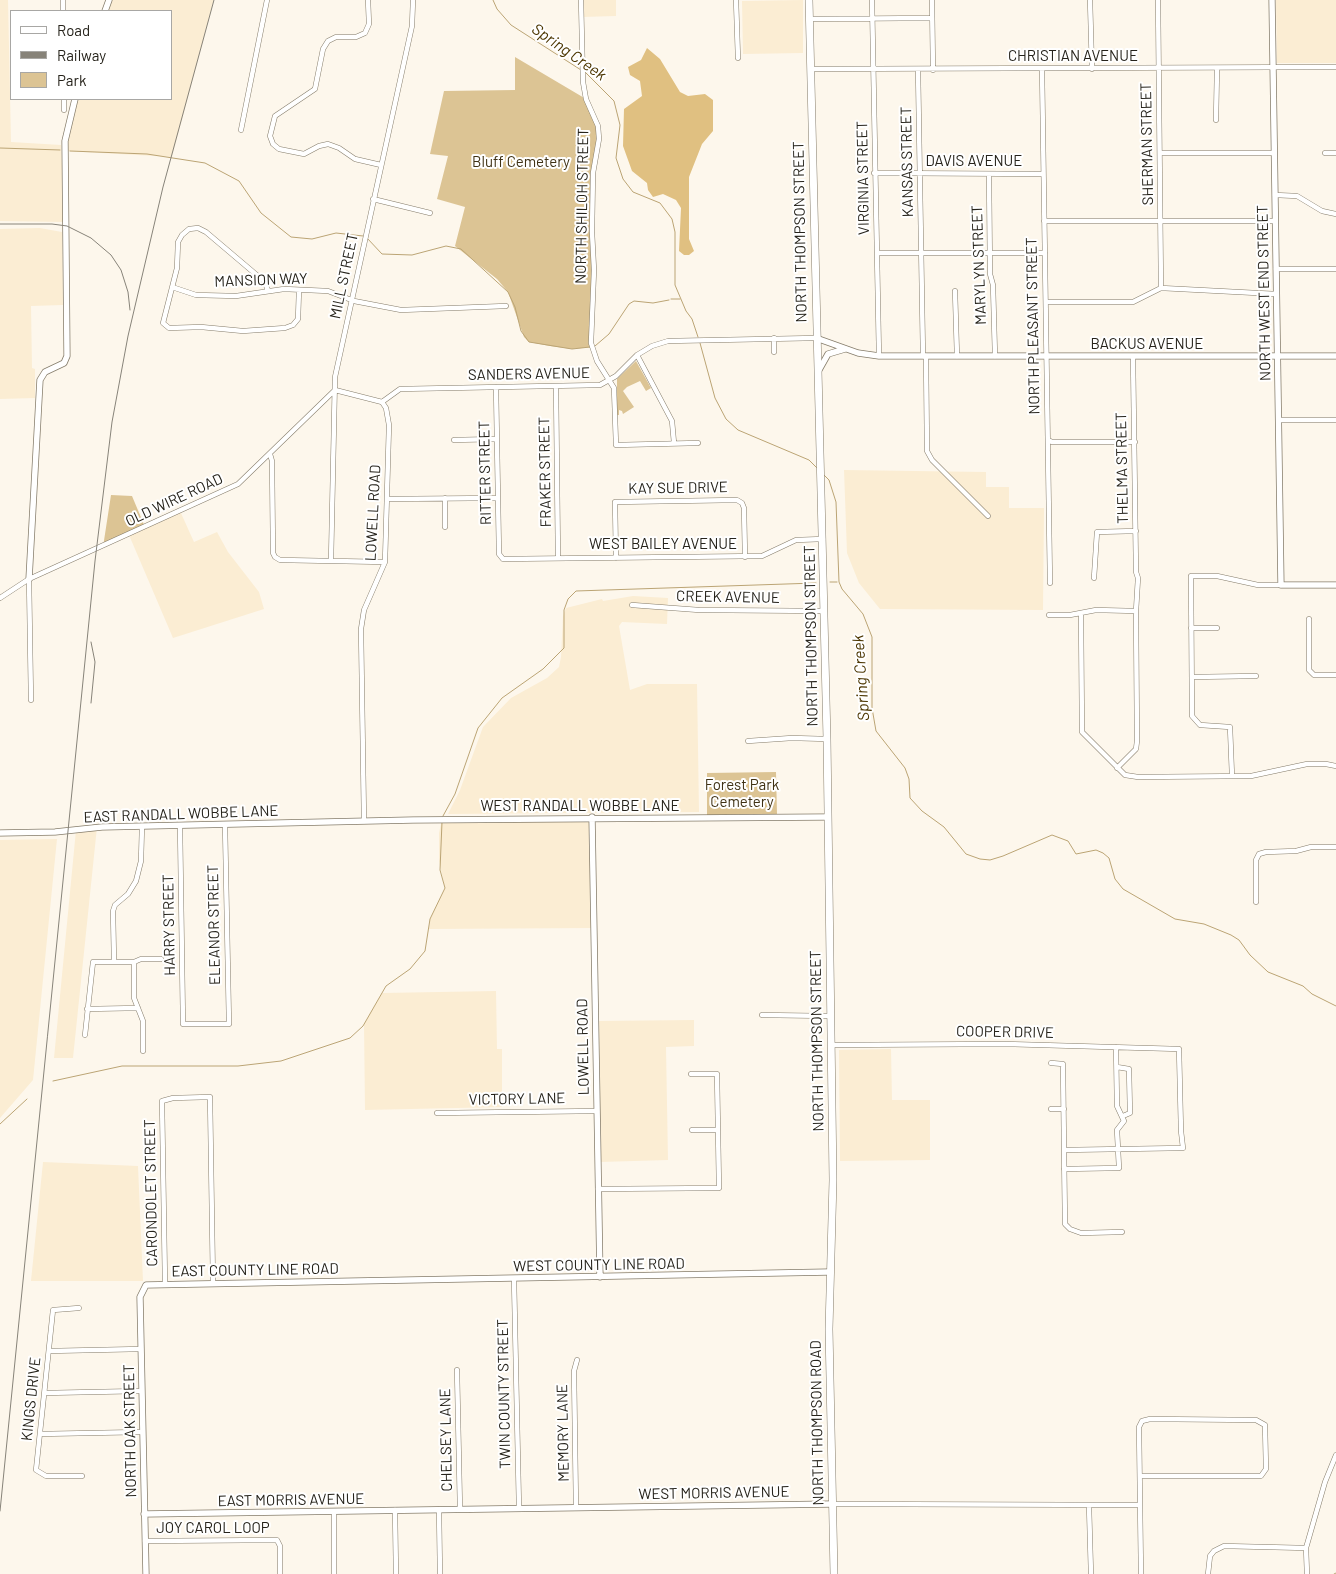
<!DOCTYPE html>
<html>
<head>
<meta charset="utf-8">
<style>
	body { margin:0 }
	#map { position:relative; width:1336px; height:1574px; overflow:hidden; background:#fdf7ec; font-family:Barlow,sans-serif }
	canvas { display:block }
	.legend { position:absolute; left:10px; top:10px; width:162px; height:90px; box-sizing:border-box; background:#fff; border:1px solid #a8a7a4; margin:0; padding:6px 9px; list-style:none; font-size:15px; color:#26231b }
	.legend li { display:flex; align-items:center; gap:10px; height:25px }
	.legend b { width:25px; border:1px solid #a8a7a4 }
</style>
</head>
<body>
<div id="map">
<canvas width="1336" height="1574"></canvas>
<ul class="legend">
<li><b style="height:6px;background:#fff"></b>Road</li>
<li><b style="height:6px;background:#878379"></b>Railway</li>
<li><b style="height:14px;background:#dcc494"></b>Park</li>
</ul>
</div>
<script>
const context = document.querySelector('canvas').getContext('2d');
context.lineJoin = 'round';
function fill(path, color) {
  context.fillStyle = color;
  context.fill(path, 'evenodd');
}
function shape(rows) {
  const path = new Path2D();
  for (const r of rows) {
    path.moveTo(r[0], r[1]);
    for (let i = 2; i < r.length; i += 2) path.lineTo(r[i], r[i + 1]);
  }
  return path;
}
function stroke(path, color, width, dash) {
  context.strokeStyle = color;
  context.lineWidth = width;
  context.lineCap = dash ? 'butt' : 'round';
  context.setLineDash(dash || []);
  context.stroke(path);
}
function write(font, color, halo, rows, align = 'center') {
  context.font = font + ' Barlow,sans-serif';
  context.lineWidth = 4;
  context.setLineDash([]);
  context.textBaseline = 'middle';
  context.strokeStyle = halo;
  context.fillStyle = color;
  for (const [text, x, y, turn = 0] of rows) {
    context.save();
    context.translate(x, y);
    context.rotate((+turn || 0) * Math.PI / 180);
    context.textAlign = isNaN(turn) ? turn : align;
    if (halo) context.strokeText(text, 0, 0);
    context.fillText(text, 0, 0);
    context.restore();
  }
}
fill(shape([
	[0,0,8,0,11,142,61,145,65,222,0,221],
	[109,0,214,0,172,157,65,151,75,99,171,99,171,11,105,11],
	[581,0,616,0,616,16,582,17],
	[803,0,803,53,743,54,742,1],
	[1276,0,1336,0,1336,63,1277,63],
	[40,228,62,232,63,305,31,306,32,368,35,369,35,398,0,399,0,229],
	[844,470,986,472,986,487,1009,487,1009,508,1044,508,1043,610,880,609,859,583,847,553],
	[180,511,194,542,217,532,228,552,259,592,264,609,173,638,129,535],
	[633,596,668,598,667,624,622,622,619,626,630,690,647,684,697,684,699,812,448,814,460,790,483,727,511,698,547,678,559,667,561,657,563,616,566,608,602,599,603,601],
	[592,817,594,928,429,929,430,919,445,888,439,861,439,833,442,819],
	[97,827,73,1058,54,1058,76,830],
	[57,839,33,1080,0,1118,0,840],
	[496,991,497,1049,502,1049,502,1107,365,1110,364,1024,382,993],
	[694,1020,694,1046,666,1047,668,1160,600,1162,599,1021],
	[891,1049,892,1100,930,1100,930,1160,840,1161,839,1050],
	[43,1162,138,1166,143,1281,31,1281]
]), '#fbedd3');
fill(shape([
	[515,57,586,99,596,121,599,139,593,161,593,347,572,349,550,346,529,342,524,337,508,292,497,279,455,246,465,207,437,199,448,156,430,154,444,91,515,90],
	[636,361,651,388,646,391,640,381,627,387,623,391,634,407,623,414,622,411,619,410,619,415,617,415,617,379],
	[111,495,132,496,145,527,103,547],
	[776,772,777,814,707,815,707,773]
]), '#dcc494');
fill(shape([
	[647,48,660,59,680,92,688,96,705,94,713,100,713,131,702,144,689,177,689,239,694,251,689,255,684,255,679,251,681,208,676,200,663,194,653,197,648,190,647,183,632,171,623,146,624,109,642,96,640,81,630,75,628,67,641,60]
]), '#e0c081');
stroke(shape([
	[493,0,497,9,511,25,581,70],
	[585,72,614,101,620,125,616,158,623,179,633,192,660,203,672,219,675,232,675,285,686,311,692,319,698,337],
	[0,148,60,150],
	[70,151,147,154,205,163,239,181,261,213,291,237,312,239,336,233,363,236],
	[367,238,382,254,412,255,446,246,461,249,508,292,515,307,521,331,529,342,572,349,590,347],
	[671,299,680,299],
	[700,343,715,398,726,419,738,430,809,460,817,468],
	[595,346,609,334,629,304,634,301,653,303,669,300],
	[823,474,829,480,836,502,839,582,842,589,863,614,872,637,872,708,876,731,905,768,909,779,910,798,922,811,944,827,966,854,980,859,990,860,1003,856,1052,835,1068,841,1076,854,1096,850,1103,853,1109,858,1115,879,1123,889,1175,919,1204,924,1231,935,1239,940,1250,955,1268,972,1303,986,1312,994,1336,1006],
	[830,582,837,582],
	[443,816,455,794,478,728,502,698,543,669,564,648,564,610,568,599,576,591,816,583],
	[53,1081,122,1066,238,1066,281,1061,350,1038,363,1026,386,986,410,969,425,951,430,919,445,888,440,870,442,822],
	[0,1124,27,1099],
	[1334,1574,1336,1573]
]), '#bba474', 1);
const minor = shape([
	[63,0,63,11],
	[368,0,369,24,365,33,356,37,336,37,328,41,323,49,315,89,275,116,270,136,273,144,279,149,304,154,319,146,328,144,339,148,355,159,381,165],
	[581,0,583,82,586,99,598,126,599,139,593,173,592,232,594,270,591,343,597,361,614,388,616,445,698,443],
	[736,0,738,58],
	[872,0,879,356],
	[932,0,933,70],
	[1090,0,1092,69],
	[1158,0,1161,288],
	[810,19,932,18],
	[811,69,1336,67],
	[1042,69,1050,583],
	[918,70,923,356],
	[64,99,64,110],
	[1216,120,1217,69],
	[241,130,267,0],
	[1160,153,1274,153],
	[1325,153,1336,153],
	[874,173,1043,174],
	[989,174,990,274,993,285,995,356],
	[1275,195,1297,196,1322,211,1336,214],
	[373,199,430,213],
	[1044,221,1275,221],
	[877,253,1045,253],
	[1276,269,1336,269],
	[172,287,196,295,236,296,284,289,328,291,354,301,401,310,506,306],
	[268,291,265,282,206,232,198,228,189,229,182,235,178,242,177,268,163,323,169,328,201,327,243,331,285,328,293,325,298,319,299,290],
	[955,291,957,356],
	[1046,302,1133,302,1161,288,1276,294],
	[774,338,774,352],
	[637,355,672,421,674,443],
	[926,356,927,451,932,460,988,516],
	[496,387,499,554,503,559,762,556,796,540,823,539],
	[556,387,558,558],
	[335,390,382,402,386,408,389,425,385,562,364,610,361,629,364,821],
	[382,402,400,389,600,385,616,376,637,355,652,346,668,341,816,338],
	[1279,420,1336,420],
	[454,440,497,439],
	[1048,440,1052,442,1135,442],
	[270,454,272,461,273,553,275,557,280,560,385,562],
	[445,498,445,527],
	[387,499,498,498],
	[616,558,615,502,737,500,742,503,744,508,745,557],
	[331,561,335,377,412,26,413,0],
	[1094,578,1097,532,1136,531],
	[29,579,31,700],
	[0,598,29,579,238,484,335,390],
	[632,605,699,610,824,611],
	[1081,614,1082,732,1125,775,1138,777,1251,776,1307,764,1326,764,1336,766],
	[1049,615,1070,615,1096,610,1136,611],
	[1309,619,1309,670,1314,675,1336,675],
	[1191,628,1217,628],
	[1192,677,1256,676],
	[748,741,792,738,827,739],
	[1117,768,1136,749,1137,741,1136,611,1138,578,1136,572,1133,357],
	[1232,776,1230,727,1200,725,1192,716,1191,576,1217,576,1258,585,1281,585],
	[180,826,183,1024,229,1024,225,825],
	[1256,902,1256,860,1259,854,1266,852,1296,851,1311,847,1336,847],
	[114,961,113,911,115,905,128,894,136,881,141,861,142,826],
	[134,962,134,998,143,1021,143,1051],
	[87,1009,138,1008],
	[762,1015,830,1016],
	[85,1035,93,962,134,962,141,959,161,959],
	[831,1045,1006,1044,1179,1049,1181,1131,1183,1148,1064,1150,1063,1064,1051,1063],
	[1117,1067,1129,1069,1130,1113,1123,1116],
	[1051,1109,1064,1109],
	[437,1113,597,1111],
	[692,1130,718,1130],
	[1064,1150,1065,1224,1070,1229,1081,1233,1122,1232],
	[1064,1169,1119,1168,1117,1130,1124,1121,1117,1106,1116,1047],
	[598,1189,719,1188,717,1074,691,1074],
	[514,1279,519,1508],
	[165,1283,162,1101,173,1098,210,1097,213,1283],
	[79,1308,53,1310,36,1470,46,1476,82,1476],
	[49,1351,141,1349],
	[457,1370,460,1509],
	[45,1393,141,1391],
	[40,1434,142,1432],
	[1140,1476,1261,1476,1266,1469,1265,1425,1256,1420,1150,1419,1142,1421,1139,1427,1141,1574],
	[833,1504,1140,1505],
	[1089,1506,1091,1574],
	[576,1507,574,1371,577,1360],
	[395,1510,396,1574],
	[439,1510,440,1574],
	[145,1541,277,1540,280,1546,280,1574],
	[334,1574,334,1512],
	[1208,1574,1210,1556,1214,1551,1224,1546,1306,1548],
	[1307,1574,1306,1548,1325,1482,1336,1455]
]);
const tertiary = shape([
	[1272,0,1281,585,1336,585],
	[105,11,109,0],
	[816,338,858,353,879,356,1336,356],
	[819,370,828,354,845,349],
	[29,579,40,380,45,372,64,363,67,356,65,141,75,99],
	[592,817,600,1277],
	[0,833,55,832,102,827,413,820,827,817],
	[144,1514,833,1504],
	[146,1574,140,1297,146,1285,829,1272]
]);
const primary = shape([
	[809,0,827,739,833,1180,829,1329,834,1574]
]);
stroke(minor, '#857c6a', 5.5);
stroke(tertiary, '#857c6a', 7);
stroke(primary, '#857c6a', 8);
stroke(minor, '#fff', 4.5);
stroke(tertiary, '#fff', 5.5);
stroke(primary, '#fff', 7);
stroke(shape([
	[0,224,52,224,67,226,91,238,111,255,121,270,128,292,130,310],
	[91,703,95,662,91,642],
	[0,1511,95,561,112,422,128,336,163,187,214,0]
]), '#878379', 1);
write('15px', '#26231b', '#fff', [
	["CHRISTIAN AVENUE",1073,56],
	["SHERMAN STREET",1147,144,-91],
	["DAVIS AVENUE",974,161],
	["KANSAS STREET",907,162,-91],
	["VIRGINIA STREET",863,178,-91],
	["NORTH SHILOH STREET",582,206,-89],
	["NORTH THOMPSON STREET",800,232,-91],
	["MARYLYN STREET",979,265,-92],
	["MILL STREET",344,276,-78],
	["MANSION WAY",261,280,-2],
	["NORTH WEST END STREET",1264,293,-91],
	["NORTH PLEASANT STREET",1033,326,-91],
	["BACKUS AVENUE",1147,344],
	["SANDERS AVENUE",529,374,-1],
	["THELMA STREET",1122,468,-91],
	["FRAKER STREET",545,472,-91],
	["RITTER STREET",485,473,-91],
	["KAY SUE DRIVE",678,488,-1],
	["OLD WIRE ROAD",174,500,-25],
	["LOWELL ROAD",373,513,-87],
	["WEST BAILEY AVENUE",663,544],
	["CREEK AVENUE",728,597,1],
	["NORTH THOMPSON STREET",811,636,-91],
	["WEST RANDALL WOBBE LANE",580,806],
	["EAST RANDALL WOBBE LANE",181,814,-2],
	["HARRY STREET",169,925,-91],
	["ELEANOR STREET",214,925,-91],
	["COOPER DRIVE",1005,1032,1],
	["NORTH THOMPSON STREET",817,1041,-91],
	["LOWELL ROAD",583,1047,-91],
	["VICTORY LANE",517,1099,-1],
	["CARONDOLET STREET",151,1193,-91],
	["WEST COUNTY LINE ROAD",599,1265,-1],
	["EAST COUNTY LINE ROAD",255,1270,-1],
	["TWIN COUNTY STREET",504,1394,-91],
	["KINGS DRIVE",31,1399,-84],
	["NORTH THOMPSON ROAD",817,1423,-91],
	["NORTH OAK STREET",130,1431,-91],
	["MEMORY LANE",563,1433,-91],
	["CHELSEY LANE",446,1440,-91],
	["WEST MORRIS AVENUE",714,1493,-1],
	["EAST MORRIS AVENUE",291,1500,-1],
	["JOY CAROL LOOP",213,1528]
]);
write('15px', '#3f3114', '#fff', [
	["Bluff Cemetery",521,162],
	["Forest Park",742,785],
	["Cemetery",742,802]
]);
write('italic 16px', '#4c3600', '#fff', [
	["Spring Creek",569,52,35],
	["Spring Creek",861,678,-94]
]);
</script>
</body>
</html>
